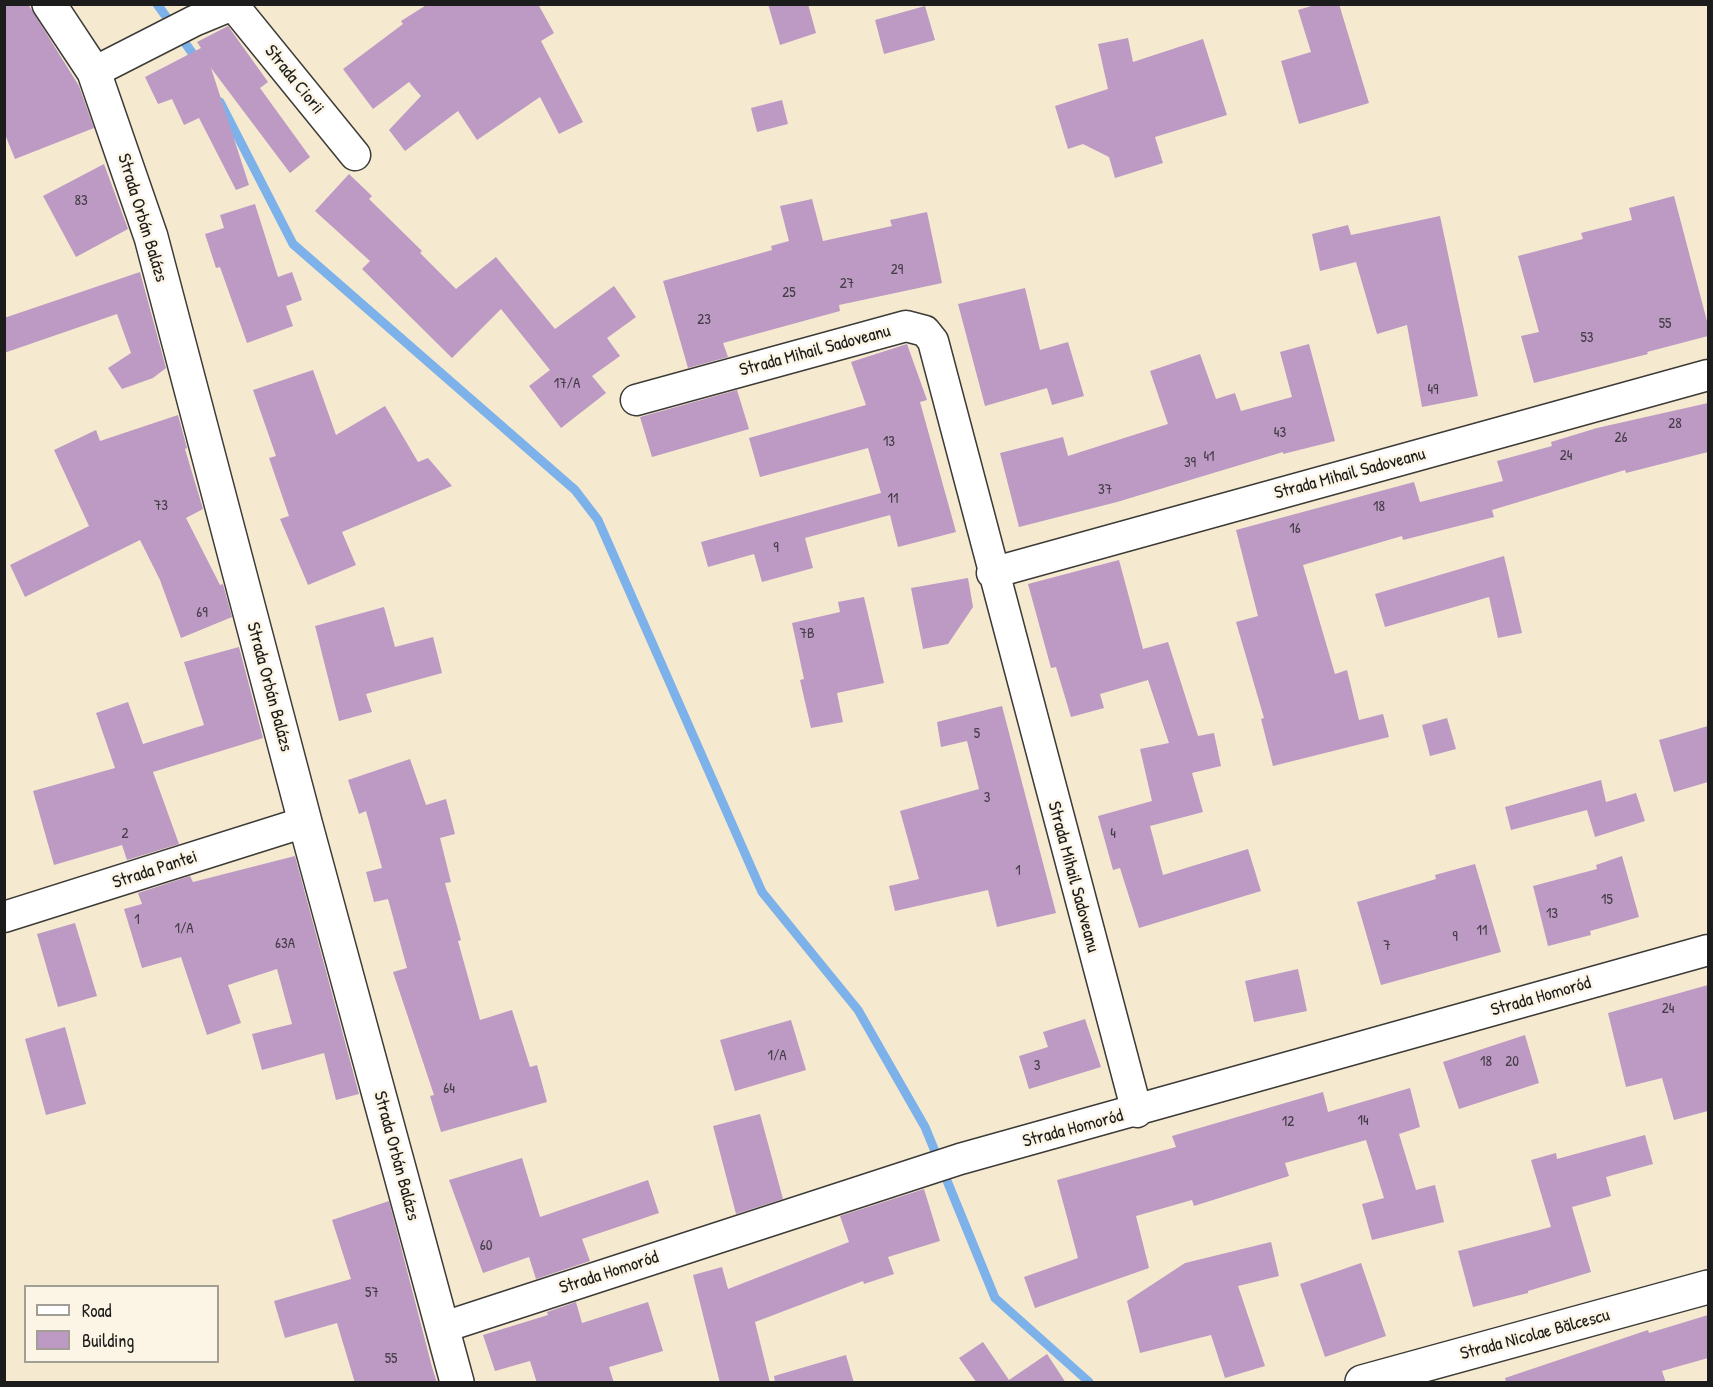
<!DOCTYPE html>
<html>
<head>
<meta charset="utf-8">
<style>
	body { margin:0 }
	#map { position:relative; width:1713px; height:1387px; overflow:hidden; background:#f5e9d0; font-family:"Patrick Hand",sans-serif }
	canvas { display:block }
	.frame { position:absolute; inset:0; border:6px solid #1c1c1c; pointer-events:none }
	.legend { position:absolute; left:24px; top:1285px; width:195px; height:78px; box-sizing:border-box; background:#fcf5e5; border:2px solid #a29e95; margin:0; padding:8px 10px; list-style:none; font-size:18px; color:#1c1c1c }
	.legend li { display:flex; align-items:center; gap:12px; height:30px }
	.legend b { width:30px; border:2px solid #a29e95 }
</style>
</head>
<body>
<div id="map">
<canvas width="1713" height="1387"></canvas>
<div class="frame"></div>
<ul class="legend">
<li><b style="height:8px;background:#fff"></b>Road</li>
<li><b style="height:16px;background:#bc9ac4"></b>Building</li>
</ul>
</div>
<script>
const context = document.querySelector('canvas').getContext('2d');
context.lineJoin = 'round';
function shape(rows) {
  const path = new Path2D();
  for (const r of rows) {
    path.moveTo(r[0], r[1]);
    for (let i = 2; i < r.length; i += 2) path.lineTo(r[i], r[i + 1]);
  }
  return path;
}
function stroke(path, color, width, dash) {
  context.strokeStyle = color;
  context.lineWidth = width;
  context.lineCap = dash ? 'butt' : 'round';
  context.setLineDash(dash || []);
  context.stroke(path);
}
function fill(path, color) {
  context.fillStyle = color;
  context.fill(path, 'evenodd');
}
function write(font, color, halo, rows, align = 'center') {
  context.font = font + ' "Patrick Hand",sans-serif';
  context.lineWidth = 5;
  context.setLineDash([]);
  context.textBaseline = 'middle';
  context.strokeStyle = halo;
  context.fillStyle = color;
  for (const [text, x, y, turn = 0] of rows) {
    context.save();
    context.translate(x, y);
    context.rotate((+turn || 0) * Math.PI / 180);
    context.textAlign = isNaN(turn) ? turn : align;
    if (halo) context.strokeText(text, 0, 0);
    context.fillText(text, 0, 0);
    context.restore();
  }
}
stroke(shape([
	[157,4,198,61],
	[220,102,293,244,575,490,598,520,762,892,858,1010,925,1127,995,1298,1089,1382]
]), '#7db1ea', 9);
fill(shape([
	[4,4,28,4,79,86,94,128,15,159,4,132],
	[428,4,538,4,554,33,541,41,583,122,559,134,540,97,477,140,458,111,405,151,389,130,421,96,409,82,373,109,343,69,403,24,401,21],
	[768,4,808,4,816,33,780,45],
	[1318,4,1339,4,1369,103,1299,124,1281,61,1311,52,1298,10],
	[925,6,935,40,884,54,875,20],
	[228,26,268,82,260,88,310,157,290,173,211,68,249,185,236,190,199,118,184,125,172,99,158,104,145,77,201,48,197,42],
	[1128,38,1133,62,1203,39,1227,115,1155,137,1163,163,1115,178,1109,157,1083,144,1068,149,1055,106,1108,89,1098,44],
	[782,100,788,124,757,132,751,108],
	[104,164,128,229,76,257,43,196],
	[349,174,372,196,369,199,422,251,420,253,456,289,496,257,555,329,614,286,636,317,607,338,620,356,592,376,606,393,561,428,529,386,550,370,501,309,452,358,362,269,370,261,315,211],
	[1674,196,1708,325,1708,336,1647,352,1648,354,1534,383,1521,336,1539,332,1518,256,1583,239,1581,233,1632,220,1629,208],
	[812,199,823,241,892,226,890,220,927,212,942,283,839,305,840,311,723,343,728,357,688,368,663,281,772,250,771,246,789,241,780,206],
	[255,204,278,277,292,272,302,300,286,306,293,326,247,343,220,267,216,268,205,234,224,228,220,215],
	[1440,216,1478,396,1422,407,1407,325,1377,334,1356,262,1320,271,1312,234,1348,225,1351,235],
	[140,272,166,368,153,378,122,389,108,368,131,353,117,314,4,353,4,318],
	[1025,288,1040,350,1068,342,1084,396,1052,405,1047,388,985,406,958,304],
	[907,344,927,400,920,402,956,532,898,547,890,515,805,538,813,568,762,582,754,554,708,567,701,542,881,493,868,448,760,477,749,438,866,405,851,362],
	[1309,344,1335,441,1283,454,1283,452,1117,502,1019,527,1000,453,1063,437,1068,456,1168,424,1150,371,1200,354,1216,399,1235,393,1241,411,1292,397,1280,352],
	[313,370,336,435,385,406,418,462,428,458,452,486,342,532,356,565,308,585,280,519,289,516,269,458,276,456,253,390],
	[737,390,749,429,652,457,640,417],
	[1708,403,1708,452,1626,473,1625,470,1492,510,1494,517,1403,540,1402,536,1303,565,1335,674,1347,670,1359,720,1383,714,1389,737,1273,766,1261,719,1264,718,1236,622,1258,616,1236,530,1414,482,1420,502,1503,481,1497,461,1552,446,1551,442,1597,428],
	[178,415,187,448,185,449,203,509,186,518,220,585,223,584,232,617,181,638,160,580,140,540,25,597,10,565,89,526,54,450,96,430,100,441],
	[1504,556,1522,633,1498,638,1489,597,1385,627,1375,594],
	[1119,560,1143,649,1168,642,1198,736,1214,733,1221,766,1192,773,1203,812,1150,826,1163,875,1248,849,1261,891,1139,928,1120,868,1113,870,1098,816,1152,801,1140,749,1169,743,1148,680,1100,694,1104,708,1071,717,1056,667,1051,668,1028,584],
	[968,578,973,607,948,644,923,649,911,588],
	[864,597,884,683,837,693,843,722,811,728,800,680,804,679,792,623,840,612,838,602],
	[384,607,395,647,433,637,442,673,366,694,372,712,339,721,315,626],
	[239,647,263,738,153,772,179,844,127,860,122,845,54,865,33,791,115,768,96,713,128,702,143,744,204,725,184,662],
	[1002,706,1056,913,997,927,988,890,895,911,889,886,919,879,900,811,979,789,967,741,941,747,937,722],
	[1447,718,1456,749,1430,756,1422,725],
	[1708,726,1708,782,1674,792,1659,740],
	[410,759,426,805,446,799,455,834,440,838,451,882,445,883,461,940,458,941,480,1020,512,1010,530,1067,537,1065,547,1102,441,1132,430,1096,434,1095,393,972,407,968,388,899,374,902,366,872,382,868,366,811,359,814,348,780],
	[1601,780,1606,802,1636,793,1645,821,1595,837,1587,810,1511,830,1505,807],
	[295,856,359,1094,336,1100,324,1053,262,1070,252,1034,292,1024,277,969,228,985,241,1023,207,1035,181,957,142,968,124,909,142,904,138,893,190,876,193,882],
	[1622,856,1639,917,1590,931,1591,935,1548,946,1533,886,1597,869,1596,865],
	[1475,864,1501,952,1381,985,1357,902,1436,879,1435,875],
	[75,923,97,996,58,1007,37,934],
	[1298,969,1307,1011,1254,1022,1245,981],
	[1708,985,1708,1111,1674,1120,1662,1078,1626,1087,1608,1013],
	[1085,1019,1101,1067,1029,1089,1019,1056,1048,1047,1043,1032],
	[791,1020,806,1070,735,1091,720,1040],
	[65,1027,86,1104,46,1115,25,1039],
	[1525,1035,1539,1083,1459,1109,1443,1062],
	[1410,1088,1420,1127,1399,1134,1416,1190,1435,1185,1444,1222,1372,1240,1362,1204,1384,1198,1366,1140,1285,1163,1289,1176,1194,1206,1192,1200,1136,1216,1149,1268,1035,1308,1024,1277,1078,1258,1057,1180,1176,1147,1172,1136,1323,1092,1328,1112],
	[760,1114,783,1199,736,1214,713,1126],
	[1645,1135,1653,1164,1606,1177,1611,1196,1572,1207,1591,1272,1528,1291,1528,1293,1473,1307,1458,1251,1551,1227,1531,1160,1556,1153,1557,1159],
	[522,1158,540,1217,648,1180,659,1213,582,1239,590,1261,536,1279,529,1257,483,1273,449,1180],
	[924,1189,940,1241,888,1257,894,1274,864,1284,863,1281,755,1322,770,1383,720,1383,693,1275,722,1267,728,1289,849,1242,840,1216],
	[389,1201,432,1367,437,1383,355,1383,337,1323,285,1338,274,1301,351,1279,332,1220],
	[1271,1242,1279,1276,1238,1286,1265,1366,1225,1378,1211,1335,1140,1353,1127,1301,1185,1263],
	[1361,1263,1386,1336,1325,1357,1300,1284],
	[576,1302,582,1323,648,1302,663,1351,609,1367,614,1383,537,1383,530,1361,495,1371,483,1335,548,1315,547,1312],
	[1708,1315,1708,1358,1662,1371,1666,1383,1506,1383,1505,1378,1648,1330,1649,1333],
	[983,1342,1009,1380,1047,1354,1066,1383,977,1383,959,1358],
	[846,1355,854,1383,775,1383,774,1376]
]), '#bc9ac4');
const street = shape([
	[233,5,355,155],
	[94,72,194,21,235,4],
	[636,400,906,326,925,331,933,341,1137,1112],
	[992,573,1708,375],
	[4,917,305,822],
	[444,1327,960,1159,1708,950]
]);
const secondary = shape([
	[49,4,94,72,151,237,305,822,457,1382],
	[1362,1382,1708,1287]
]);
stroke(street, '#3d3b37', 33);
stroke(secondary, '#3d3b37', 36);
stroke(street, '#fff', 30);
stroke(secondary, '#fff', 33);
write('15px', '#443c46', null, [
	["83",81,201],
	["29",897,270],
	["27",847,284],
	["25",789,293],
	["23",704,320],
	["55",1665,324],
	["53",1587,338],
	["17/A",567,384],
	["49",1433,390],
	["28",1675,424],
	["43",1280,433],
	["26",1621,438],
	["13",889,442],
	["24",1566,456],
	["41",1209,457],
	["39",1190,463],
	["37",1105,490],
	["11",893,499],
	["73",161,506],
	["18",1379,507],
	["16",1295,529],
	["9",776,548],
	["69",202,613],
	["7B",807,634],
	["5",977,734],
	["3",987,798],
	["2",125,834],
	["4",1113,834],
	["1",1018,871],
	["15",1607,900],
	["13",1552,914],
	["1",137,920],
	["1/A",184,929],
	["11",1482,931],
	["9",1455,937],
	["63A",285,944],
	["7",1387,946],
	["24",1668,1009],
	["1/A",777,1056],
	["18",1486,1062],
	["20",1512,1062],
	["3",1037,1066],
	["64",449,1089],
	["14",1363,1121],
	["12",1288,1122],
	["60",486,1246],
	["57",372,1293],
	["55",391,1359]
]);
write('18px', '#1c1c1c', '#fcf5e5', [
	["Strada Ciorii",294,80,51],
	["Strada Orbán Balázs",142,218,73],
	["Strada Mihail Sadoveanu",815,351,-15],
	["Strada Mihail Sadoveanu",1350,474,-15],
	["Strada Orbán Balázs",269,687,75],
	["Strada Pantei",155,870,-18],
	["Strada Mihail Sadoveanu",1073,877,75],
	["Strada Homoród",1541,997,-16],
	["Strada Homoród",1073,1129,-15],
	["Strada Orbán Balázs",396,1156,75],
	["Strada Homoród",609,1273,-18],
	["Strada Nicolae Bălcescu",1535,1335,-15]
]);
</script>
</body>
</html>
